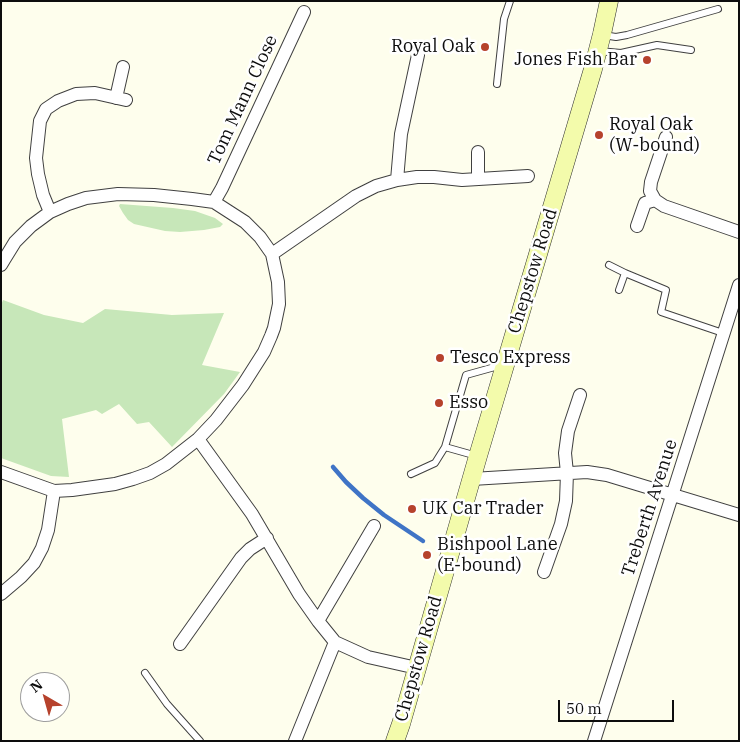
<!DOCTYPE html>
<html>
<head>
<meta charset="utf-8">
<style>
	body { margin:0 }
	#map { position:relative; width:740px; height:742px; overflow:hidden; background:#fefeed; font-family:"IBM Plex Serif",serif }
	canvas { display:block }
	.frame { position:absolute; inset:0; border:2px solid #0d0d0d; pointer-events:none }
	.north { position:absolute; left:20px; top:672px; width:50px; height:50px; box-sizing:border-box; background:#fff; border:1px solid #9e9e9e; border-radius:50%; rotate:322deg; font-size:14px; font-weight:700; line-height:20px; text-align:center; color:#0d0d0d }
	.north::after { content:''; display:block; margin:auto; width:18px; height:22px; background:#b6422c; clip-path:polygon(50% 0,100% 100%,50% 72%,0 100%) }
	.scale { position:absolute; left:558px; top:700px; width:116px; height:22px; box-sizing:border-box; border:2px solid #0d0d0d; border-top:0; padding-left:6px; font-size:15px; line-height:18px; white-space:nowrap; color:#0d0d0d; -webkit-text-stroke:4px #fff; paint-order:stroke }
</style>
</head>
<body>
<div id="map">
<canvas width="740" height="742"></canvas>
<div class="frame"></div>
<div class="north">N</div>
<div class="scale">50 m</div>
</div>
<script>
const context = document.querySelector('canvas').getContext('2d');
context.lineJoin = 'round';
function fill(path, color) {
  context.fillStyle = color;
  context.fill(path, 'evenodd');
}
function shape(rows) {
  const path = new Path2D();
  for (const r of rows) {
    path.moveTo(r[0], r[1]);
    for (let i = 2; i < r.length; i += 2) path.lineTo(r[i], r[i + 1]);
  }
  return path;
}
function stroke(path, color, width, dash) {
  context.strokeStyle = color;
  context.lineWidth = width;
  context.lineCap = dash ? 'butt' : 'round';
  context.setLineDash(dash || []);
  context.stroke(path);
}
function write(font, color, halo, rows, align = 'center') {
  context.font = font + ' "IBM Plex Serif",serif';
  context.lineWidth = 5;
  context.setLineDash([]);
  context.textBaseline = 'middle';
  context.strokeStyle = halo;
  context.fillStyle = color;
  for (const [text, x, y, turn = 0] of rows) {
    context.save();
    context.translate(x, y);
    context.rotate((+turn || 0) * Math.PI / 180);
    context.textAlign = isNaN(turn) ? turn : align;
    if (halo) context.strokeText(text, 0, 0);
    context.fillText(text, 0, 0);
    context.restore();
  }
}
fill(shape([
	[120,204,173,208,195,211,215,218,223,224,220,227,204,230,180,232,165,231,134,224,128,220,123,213,119,206],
	[3,300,44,315,83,323,105,309,172,315,224,313,202,365,240,372,224,394,172,447,149,422,137,424,119,404,102,414,96,410,62,419,69,477,51,476,1,458,1,305]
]), '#c7e7b9');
stroke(shape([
	[333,467,346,482,363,498,384,515,423,541]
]), '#3f74c6', 4.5);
const lane = shape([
	[603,35,616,37,627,35,718,9],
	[599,51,621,53,657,45,691,50],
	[497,84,504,19,510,1],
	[609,265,625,273,619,290],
	[625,273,666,290,661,312,723,333],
	[477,456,445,447,466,375,502,365],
	[411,474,435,463,445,447],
	[145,673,167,704,200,741]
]);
const street = shape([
	[116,98,123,67],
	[666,137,651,182,650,191,655,200,664,206,739,232],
	[478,179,478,152],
	[397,180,417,177,434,177,462,180,528,176],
	[214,202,222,188,304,12],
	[50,212,43,195,38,174,36,158,40,121,46,109,58,101,76,94,95,93,126,100],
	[637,226,645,203,655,200],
	[272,254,356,196,376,186,397,180,401,134,418,55],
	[1,265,4,260,15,242,31,226,50,212,68,204,86,198,118,194,154,195,192,199,214,202,245,222,260,237,272,254,278,282,279,304,274,328,271,336,264,352,243,385,216,420,198,439,166,464,150,473,133,479,115,484,72,490,54,491,1,472],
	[198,439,252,514,299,594,318,621,335,642,368,657,417,668],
	[472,479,587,472,607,475,739,515],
	[544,572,561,524,566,501,567,473,565,453,568,431,580,395],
	[1,594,21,577,34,563,42,548,48,530,54,491],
	[318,621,374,526],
	[180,644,241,558,250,549,267,538],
	[295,741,335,642],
	[594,741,739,285]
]);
const secondary = shape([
	[395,741,401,724,478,456,593,69,602,34,609,1]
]);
stroke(lane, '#404040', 8);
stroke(street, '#404040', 14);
stroke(secondary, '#2f2f2f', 19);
stroke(lane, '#fff', 6);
stroke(street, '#fff', 12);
stroke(secondary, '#f3fbab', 18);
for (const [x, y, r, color] of [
	[485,47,5,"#b6422c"],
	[647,60,5,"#b6422c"],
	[599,135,5,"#b6422c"],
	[440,358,5,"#b6422c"],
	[439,403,5,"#b6422c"],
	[412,509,5,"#b6422c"],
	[427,555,5,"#b6422c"]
]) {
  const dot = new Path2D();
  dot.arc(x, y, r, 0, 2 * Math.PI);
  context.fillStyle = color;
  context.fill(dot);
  stroke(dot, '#fff', 2);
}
write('18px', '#0d0d0d', '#fff', [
	["Royal Oak",475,47,"right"],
	["Jones Fish Bar",637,60,"right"],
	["Royal Oak",609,125],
	["(W-bound)",609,146],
	["Tesco Express",450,358],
	["Esso",449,403],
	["UK Car Trader",422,509],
	["Bishpool Lane",437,545],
	["(E-bound)",437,566]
], 'left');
write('18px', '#0d0d0d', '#fff', [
	["Tom Mann Close",243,100,-65],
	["Chepstow Road",533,271,-73],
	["Treberth Avenue",650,508,-72],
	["Chepstow Road",419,659,-74]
]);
</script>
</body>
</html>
